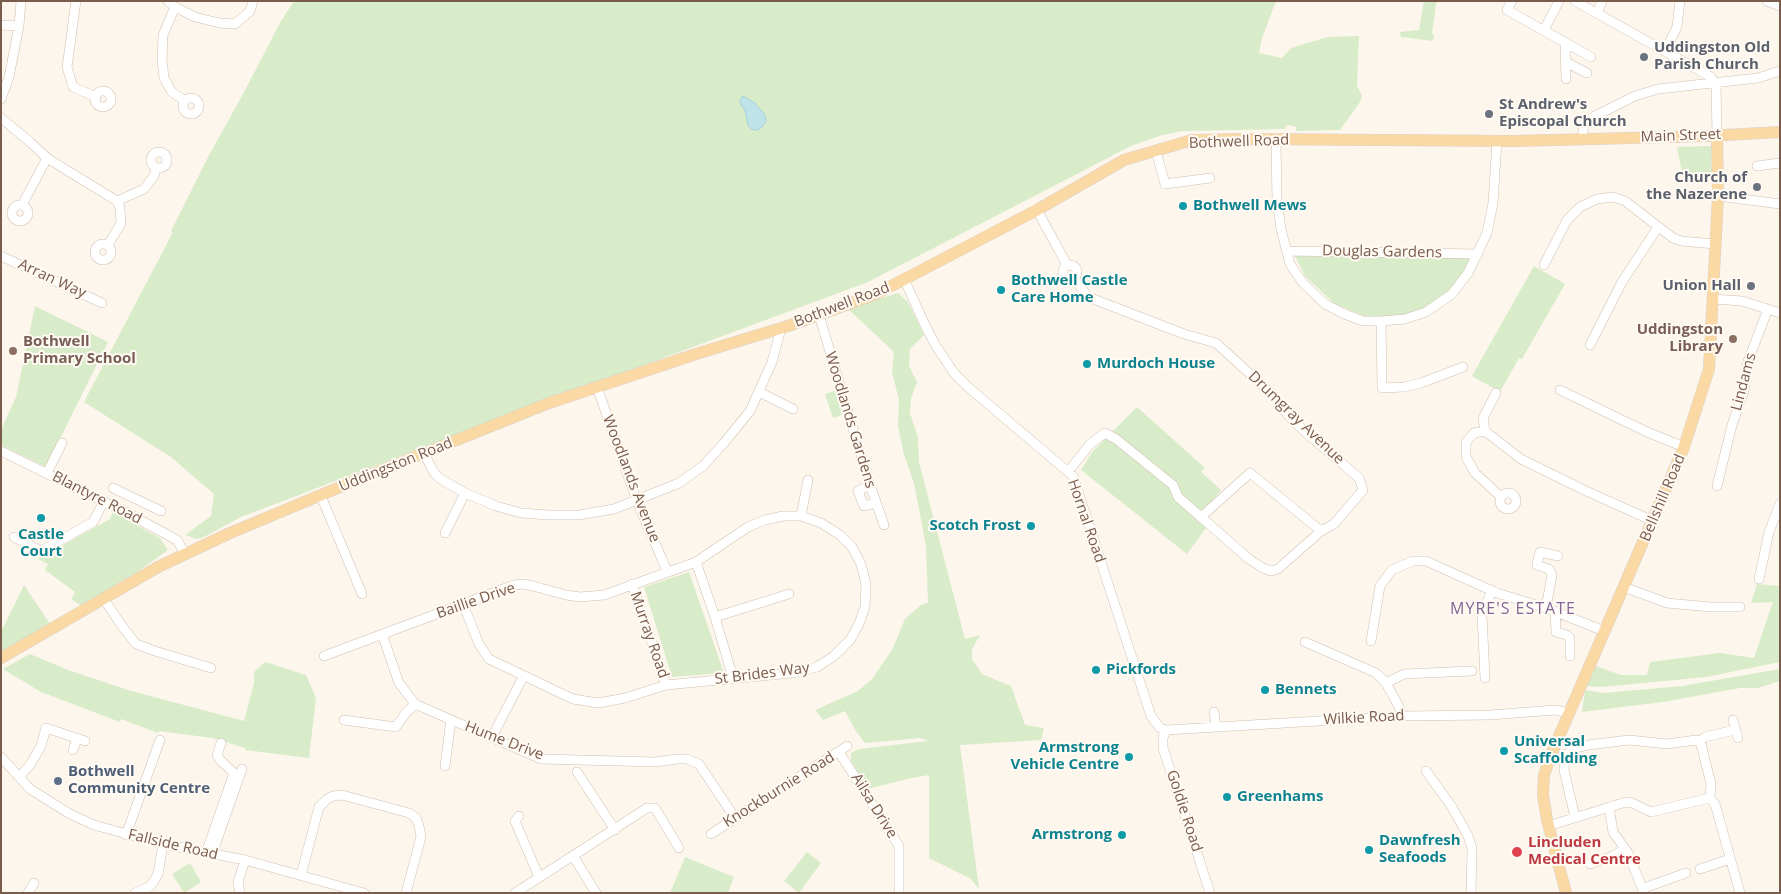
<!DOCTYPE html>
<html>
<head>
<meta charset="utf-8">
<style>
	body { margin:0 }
	#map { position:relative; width:1781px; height:894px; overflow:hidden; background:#fdf6ec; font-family:"Open Sans",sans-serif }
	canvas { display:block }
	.frame { position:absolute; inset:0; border:2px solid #7a5c4d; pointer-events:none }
</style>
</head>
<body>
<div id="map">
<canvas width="1781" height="894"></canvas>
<div class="frame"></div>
</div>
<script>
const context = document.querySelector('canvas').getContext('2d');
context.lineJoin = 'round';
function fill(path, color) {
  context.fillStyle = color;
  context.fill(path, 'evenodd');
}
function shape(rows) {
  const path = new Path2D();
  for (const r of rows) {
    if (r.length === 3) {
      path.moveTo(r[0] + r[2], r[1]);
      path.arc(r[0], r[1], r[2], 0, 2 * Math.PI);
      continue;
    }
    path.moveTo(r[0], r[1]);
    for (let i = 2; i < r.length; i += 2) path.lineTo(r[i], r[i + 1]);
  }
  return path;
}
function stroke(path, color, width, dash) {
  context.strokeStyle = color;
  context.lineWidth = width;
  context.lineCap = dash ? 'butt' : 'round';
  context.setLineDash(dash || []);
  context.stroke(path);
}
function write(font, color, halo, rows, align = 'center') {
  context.font = font + ' "Open Sans",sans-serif';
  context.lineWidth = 4;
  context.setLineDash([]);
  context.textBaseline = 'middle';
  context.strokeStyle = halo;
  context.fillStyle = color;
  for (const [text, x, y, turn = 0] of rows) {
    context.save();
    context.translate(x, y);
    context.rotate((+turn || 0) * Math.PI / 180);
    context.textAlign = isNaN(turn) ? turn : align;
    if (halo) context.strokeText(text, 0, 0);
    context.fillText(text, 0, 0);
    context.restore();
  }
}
fill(shape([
	[294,1,1276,1,1262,38,1259,53,1282,58,1291,48,1328,37,1359,36,1357,85,1362,96,1360,102,1340,130,1296,131,1296,127,1287,125,1285,129,1183,131,1162,135,1131,146,868,282,469,430,241,517,202,538,196,539,185,535,211,516,214,494,171,457,84,402,173,232,171,231,208,157,243,94,281,21],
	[1424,1,1438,1,1436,4,1432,34,1434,35,1433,41,1401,37,1400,32,1419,30],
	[1711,146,1712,180,1692,180,1686,176,1681,168,1677,147],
	[1295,256,1471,257,1466,271,1449,292,1428,308,1404,316,1365,316,1335,304,1305,276],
	[1534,266,1565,284,1522,359,1519,358,1500,392,1472,376],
	[898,293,908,302,924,335,910,349,909,366,917,382,911,399,910,413,918,437,919,462,965,639,980,635,972,649,972,659,982,674,1011,686,1025,725,1044,728,1041,740,960,745,979,889,971,879,929,858,929,775,907,779,868,789,851,761,851,753,859,749,928,741,920,738,865,743,855,730,845,711,823,720,815,710,858,691,872,679,892,650,905,619,921,605,928,603,926,546,914,483,904,455,898,426,899,400,892,372,894,352,847,308],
	[35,306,108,342,46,467,1,445,1,430,16,397],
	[837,390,845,414,833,418,825,394],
	[1137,407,1205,468,1201,472,1221,490,1197,520,1206,528,1187,554,1081,470,1092,452],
	[113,512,160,538,168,550,137,572,82,606,71,599,75,592,45,570,48,564,38,559,110,519],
	[689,572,724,673,672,677,644,587],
	[1757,584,1780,586,1780,662,1706,677,1601,687,1586,686,1596,666,1621,675,1647,675,1650,662,1720,653,1754,658,1773,602,1751,603],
	[24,585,50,624,1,652,1,628,3,628],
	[30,654,68,670,128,690,244,721,254,683,254,672,265,662,306,675,316,698,309,758,245,750,245,748,212,738,159,731,158,733,121,719,120,722,41,692,3,669],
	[1780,669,1780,681,1758,688,1740,688,1663,702,1582,712,1585,690,1604,693,1682,686],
	[807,852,821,863,799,893,784,881],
	[685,857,734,877,728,893,670,893],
	[190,863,201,882,184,893,172,874]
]), '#d8ecc9');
const water = shape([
	[743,96,755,103,765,115,766,122,761,128,756,130,751,129,748,125,745,110,741,105,740,100,743,96]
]);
fill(water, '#bfe3e8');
stroke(water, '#a5d3da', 1);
const minor = shape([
	[76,1,67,67,73,87,96,97],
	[168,1,175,7,195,17,219,23,235,24,250,11,253,1],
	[1512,1,1507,10,1591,57],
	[1575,1,1711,77,1716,84,1717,135],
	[1767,1,1780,6],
	[175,7,163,35,162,60,164,78,172,92,185,101],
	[1597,13,1602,1],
	[1,25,19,26],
	[1544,30,1559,1],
	[1565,43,1566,79],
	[1665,51,1677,27,1680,1],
	[1566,62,1587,73],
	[103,99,8],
	[191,106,8],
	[1,99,9,77,19,26,21,1],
	[1,118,30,142,47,158,117,201],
	[1582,139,1584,124,1595,116,1635,96,1658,89,1758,78,1780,71],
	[1276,140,1277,201,1281,229,1290,264,1303,283,1325,304,1342,313,1363,321,1381,321,1405,319,1426,312,1452,294,1468,273,1487,233,1493,203,1497,141],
	[1156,151,1165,184,1210,178],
	[159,160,8],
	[1757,166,1780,163],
	[1718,196,1780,204],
	[20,213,8],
	[22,205,47,158],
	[1037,210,1067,265],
	[103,252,8],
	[108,245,121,223,120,208,117,201,144,189,154,176,156,168],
	[1287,251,1478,254],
	[1,256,102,303],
	[1070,272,7],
	[1544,265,1567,220,1580,207,1597,199,1613,197,1625,201,1673,238,1681,241,1715,244],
	[904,279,925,325,936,346,954,373,968,387,1073,476,1151,716,1160,728,1167,730,1402,716,1490,715,1555,710,1569,713],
	[1712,299,1742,301,1780,313],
	[819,315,870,485,884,525],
	[1381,321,1382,388,1404,387,1421,383,1463,367],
	[1590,345,1622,282,1658,227],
	[597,387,637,501,667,571],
	[1560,390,1647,432,1684,447],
	[759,392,793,409],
	[1485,431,1483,418,1496,393],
	[1,451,129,514,177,540,185,554],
	[424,453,433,471,439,478,465,493,496,506,521,513,548,515,579,515,614,509,679,483,703,466,724,443,750,411,772,362,781,328],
	[1068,472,1090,444,1105,433,1116,439,1173,485,1178,497,1249,559,1263,568,1271,571,1278,569,1321,531,1334,524,1363,490,1359,478,1303,430,1288,415,1273,395,1216,343,1184,334,1088,297,1074,278],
	[47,473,62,443],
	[870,485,858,491,861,499,864,506,876,503],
	[1717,486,1732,425,1744,391,1748,361,1768,309],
	[113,488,161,511],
	[1508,501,8],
	[321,496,362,594],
	[1501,497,1475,473,1466,457,1466,442,1474,433,1485,431,1521,459,1584,490,1653,521],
	[801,516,808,480],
	[1201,517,1250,473,1321,531],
	[445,533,465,493],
	[14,537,41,551,93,522,104,501],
	[696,562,715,617,733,678],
	[1759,579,1769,532,1780,504],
	[632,584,666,685],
	[1624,587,1667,603,1711,607,1740,607],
	[103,598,122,626,136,644,155,651,211,668],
	[1546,608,1552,575,1549,569,1537,565,1540,552,1558,556],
	[1555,611,1556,632,1567,635,1570,638,1570,656],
	[715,617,789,594],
	[382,634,399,683,415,704,541,759,656,762,677,759,687,759,699,764,735,818],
	[1371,641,1380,586,1392,570,1413,561,1426,561,1497,593,1549,609,1604,631],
	[1305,642,1376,673,1386,683],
	[324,656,514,585,523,584,533,586,566,595,580,597,604,595,696,562,748,527,765,520,783,516,801,516,821,523,840,535,852,547,861,564,866,584,865,607,859,624,850,640,834,656,817,667,792,673,666,685,625,698,598,703,573,699,489,659,479,644,463,604],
	[1485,678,1482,615,1492,590],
	[1214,712,1216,727],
	[1402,716,1399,707,1386,683,1404,674,1472,671],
	[344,720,396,727,405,714,415,704],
	[1733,720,1738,738],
	[1167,730,1163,737,1163,748,1210,893],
	[492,737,523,677],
	[1700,741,1705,737,1735,730],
	[73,750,77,739],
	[839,752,899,846,899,893],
	[1,757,30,789,70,814,94,825,163,844,245,860,364,893],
	[445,766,451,720],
	[1426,771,1452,807,1468,836,1472,848,1471,893],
	[577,772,615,830],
	[20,776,30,765,41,746,46,728,85,741],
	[1710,798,1715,804,1740,893],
	[1609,807,1613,832,1628,853,1644,893],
	[519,816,515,821,539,877],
	[1575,817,1564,770,1565,757,1572,749,1588,745,1629,740,1667,744,1696,740,1701,744,1711,784,1710,798],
	[1548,826,1626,802,1632,803,1651,812,1710,798],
	[711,834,847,746],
	[126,835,160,740],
	[206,853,234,773,220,760,217,755,221,743],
	[212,854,242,769],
	[573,856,596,893],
	[1590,864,1613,856,1625,849],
	[1700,869,1730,859],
	[301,875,319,807,327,799,333,796,342,795,409,813,416,818,419,826,421,837,406,893],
	[1644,888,1686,873],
	[28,893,34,883],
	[135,893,149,887,154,881,158,874,163,844],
	[240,893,238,882,245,860],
	[515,893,647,808,655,808,679,848]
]);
const major = shape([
	[1,658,158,567,230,533,352,482,549,403,699,353,788,326,876,294,1037,210,1124,160,1192,140,1249,139,1514,141,1707,136,1780,132],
	[1566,893,1547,820,1543,795,1544,775,1551,755,1684,447,1709,369,1718,196,1717,135]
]);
stroke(minor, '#d1beb0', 10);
stroke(major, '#dad1cd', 12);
stroke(minor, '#fff', 9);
stroke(major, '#fbd9a5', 11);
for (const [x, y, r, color] of [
	[1644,57,5,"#6b7280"],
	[1489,114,5,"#6b7280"],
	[1757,187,5,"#6b7280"],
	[1183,206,5,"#0f9aa8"],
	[1751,286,5,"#6b7280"],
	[1001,290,5,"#0f9aa8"],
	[1733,339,5,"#8d6e63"],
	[13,351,5,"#8d6e63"],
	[1087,364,5,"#0f9aa8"],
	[41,518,5,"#0f9aa8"],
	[1031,526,5,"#0f9aa8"],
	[1096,670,5,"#0f9aa8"],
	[1265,690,5,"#0f9aa8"],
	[1504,751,5,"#0f9aa8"],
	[1129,757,5,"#0f9aa8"],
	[58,781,5,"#5c6f8a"],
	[1227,797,5,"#0f9aa8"],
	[1122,835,5,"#0f9aa8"],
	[1369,850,5,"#0f9aa8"],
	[1517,852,6,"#e0444e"]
]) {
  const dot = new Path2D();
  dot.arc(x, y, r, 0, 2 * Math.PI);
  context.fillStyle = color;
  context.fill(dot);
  stroke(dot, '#fffaf3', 2);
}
write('bold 15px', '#5b616d', '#fffaf3', [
	["Uddingston Old",1654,48],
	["Parish Church",1654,65],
	["St Andrew's",1499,105],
	["Episcopal Church",1499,122],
	["Church of",1747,178,"right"],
	["the Nazerene",1747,195,"right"],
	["Union Hall",1741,286,"right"]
], 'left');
write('15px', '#7a5c4d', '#fffaf3', [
	["Main Street",1681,136,-2],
	["Bothwell Road",1239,142,-2],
	["Douglas Gardens",1382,252,1],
	["Arran Way",52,279,25],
	["Bothwell Road",842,305,-21],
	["Lindams",1744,382,-75],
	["Drumgray Avenue",1296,418,44],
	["Woodlands Gardens",850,420,73],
	["Uddingston Road",396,465,-22],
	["Woodlands Avenue",631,479,69],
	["Blantyre Road",97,498,27],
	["Bellshill Road",1663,498,-67],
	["Hornal Road",1086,521,71],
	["Baillie Drive",476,601,-19],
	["Murray Road",649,635,71],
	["St Brides Way",762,674,-7],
	["Wilkie Road",1364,718,-3],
	["Hume Drive",504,741,21],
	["Knockburnie Road",779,790,-32],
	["Ailsa Drive",874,806,58],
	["Goldie Road",1184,811,72],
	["Fallside Road",173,845,13]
]);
write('bold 15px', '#0d838f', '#fffaf3', [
	["Bothwell Mews",1193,206],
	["Bothwell Castle",1011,281],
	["Care Home",1011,298],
	["Murdoch House",1097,364],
	["Scotch Frost",1021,526,"right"],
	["Castle",41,535,"center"],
	["Court",41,552,"center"],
	["Pickfords",1106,670],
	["Bennets",1275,690],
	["Universal",1514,742],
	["Scaffolding",1514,759],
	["Armstrong",1119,748,"right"],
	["Vehicle Centre",1119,765,"right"],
	["Greenhams",1237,797],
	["Armstrong",1112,835,"right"],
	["Dawnfresh",1379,841],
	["Seafoods",1379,858]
], 'left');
write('bold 15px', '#785e54', '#fffaf3', [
	["Uddingston",1723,330],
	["Library",1723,347],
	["Bothwell",23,342,"left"],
	["Primary School",23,359,"left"]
], 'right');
write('bold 15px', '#4e5e75', '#fffaf3', [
	["Bothwell",68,772],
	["Community Centre",68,789]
], 'left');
write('bold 15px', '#be3a42', '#fffaf3', [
	["Lincluden",1528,843],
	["Medical Centre",1528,860]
], 'left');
context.letterSpacing = '1px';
write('16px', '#846695', '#fffaf3', [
	["MYRE'S ESTATE",1513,609]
]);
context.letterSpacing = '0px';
</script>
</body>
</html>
